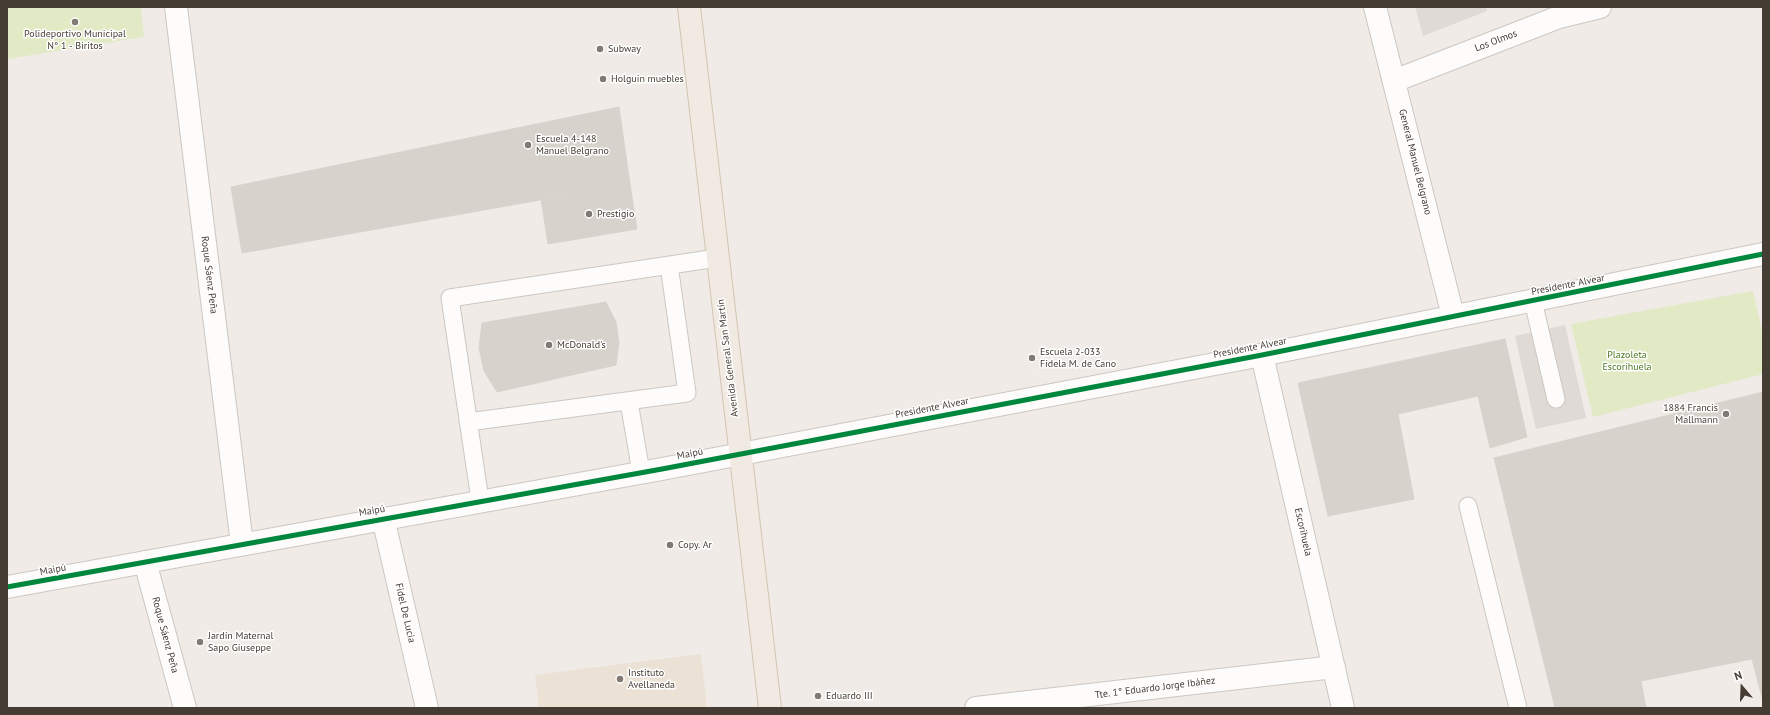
<!DOCTYPE html>
<html>
<head>
<meta charset="utf-8">
<style>
	body { margin:0 }
	#map { position:relative; width:1770px; height:715px; overflow:hidden; background:#f0ebe6; font-family:"PT Sans",sans-serif }
	canvas { display:block }
	.frame { position:absolute; inset:0; border:8px solid #453c33; pointer-events:none }
	.north { position:absolute; left:1722px; top:667px; width:40px; height:40px; -webkit-text-stroke:3px #fff; paint-order:stroke; rotate:341deg; font-size:11px; font-weight:700; line-height:16px; text-align:center; color:#453c33 }
	.north::after { content:''; display:block; margin:auto; width:14px; height:18px; background:#453c33; clip-path:polygon(50% 0,100% 100%,50% 72%,0 100%) }
</style>
</head>
<body>
<div id="map">
<canvas width="1770" height="715"></canvas>
<div class="frame"></div>
<div class="north">N</div>
</div>
<script>
const context = document.querySelector('canvas').getContext('2d');
context.lineJoin = 'round';
function fill(path, color) {
  context.fillStyle = color;
  context.fill(path, 'evenodd');
}
function shape(rows) {
  const path = new Path2D();
  for (const r of rows) {
    path.moveTo(r[0], r[1]);
    for (let i = 2; i < r.length; i += 2) path.lineTo(r[i], r[i + 1]);
  }
  return path;
}
function stroke(path, color, width, dash) {
  context.strokeStyle = color;
  context.lineWidth = width;
  context.lineCap = dash ? 'butt' : 'round';
  context.setLineDash(dash || []);
  context.stroke(path);
}
function write(font, color, halo, rows, align = 'center') {
  context.font = font + ' "PT Sans",sans-serif';
  context.lineWidth = 3;
  context.setLineDash([]);
  context.textBaseline = 'middle';
  context.strokeStyle = halo;
  context.fillStyle = color;
  for (const [text, x, y, turn = 0] of rows) {
    context.save();
    context.translate(x, y);
    context.rotate((+turn || 0) * Math.PI / 180);
    context.textAlign = isNaN(turn) ? turn : align;
    if (halo) context.strokeText(text, 0, 0);
    context.fillText(text, 0, 0);
    context.restore();
  }
}
fill(shape([
	[701,654,707,708,539,708,535,675]
]), '#ebe2d5');
fill(shape([
	[7,7,141,7,144,37,7,59],
	[1753,291,1763,336,1763,374,1593,417,1571,324]
]), '#e1eac4');
fill(shape([
	[1415,7,1486,7,1487,11,1423,36],
	[1565,325,1586,418,1536,429,1515,336]
]), '#dfdad6');
const building = shape([
	[619,107,630,184,242,253,231,187,619,107],
	[630,184,637,229,548,244,541,199,630,184],
	[606,302,616,322,619,343,616,365,497,392,484,371,479,348,482,323,606,302],
	[1505,339,1527,437,1490,448,1478,396,1398,414,1414,499,1328,516,1298,383,1505,339],
	[1763,392,1763,701,1752,659,1641,681,1646,708,1555,708,1494,458,1763,392]
]);
fill(building, '#d8d2cd');
stroke(building, '#d8d2cc', 1);
const service = shape([
	[1533,301,1556,399],
	[629,402,641,472],
	[468,422,687,393,669,265],
	[480,500,450,298,717,258],
	[1468,506,1518,708]
]);
const minor = shape([
	[176,7,242,544],
	[1394,81,1559,17,1600,7],
	[1262,355,1343,708],
	[383,518,427,708],
	[145,562,185,708],
	[976,708,1334,667]
]);
const tertiary = shape([
	[1375,7,1453,316],
	[7,587,662,469,1262,355,1763,254]
]);
const primary = shape([
	[689,7,770,708]
]);
stroke(service, '#ccc7c2', 19);
stroke(minor, '#ccc7c2', 24);
stroke(tertiary, '#ccc7c2', 24);
stroke(primary, '#d3c5b2', 24);
stroke(service, '#fdfcfb', 17);
stroke(minor, '#fdfcfb', 22);
stroke(tertiary, '#fdfcfb', 22);
stroke(primary, '#f1eae2', 22);
stroke(shape([
	[7,587,662,469,1262,355,1763,254]
]), '#00873e', 5);
for (const [x, y, r, color] of [
	[75,22,4,"#817972"],
	[600,49,4,"#817972"],
	[603,79,4,"#817972"],
	[528,145,4,"#817972"],
	[589,214,4,"#817972"],
	[549,345,4,"#817972"],
	[1032,358,4,"#817972"],
	[1726,414,4,"#817972"],
	[670,545,4,"#817972"],
	[200,642,4,"#817972"],
	[620,679,4,"#817972"],
	[818,696,4,"#817972"]
]) {
  const dot = new Path2D();
  dot.arc(x, y, r, 0, 2 * Math.PI);
  context.fillStyle = color;
  context.fill(dot);
  stroke(dot, '#fff', 1.5);
}
write('10px', '#453c33', '#fff', [
	["Polideportivo Municipal",75,34,"center"],
	["N° 1 - Biritos",75,46,"center"],
	["Subway",608,49],
	["Holguin muebles",611,79],
	["Escuela 4-148",536,139],
	["Manuel Belgrano",536,151],
	["Prestigio",597,214],
	["McDonald's",557,345],
	["Escuela 2-033",1040,352],
	["Fidela M. de Cano",1040,364],
	["1884 Francis",1718,408,"right"],
	["Mallmann",1718,420,"right"],
	["Copy. Ar",678,545],
	["Jardín Maternal",208,636],
	["Sapo Giuseppe",208,648],
	["Instituto",628,673],
	["Avellaneda",628,685],
	["Eduardo III",826,696]
], 'left');
write('10px', '#453c33', '#fff', [
	["Los Olmos",1496,41,-21],
	["General Manuel Belgrano",1415,162,76],
	["Roque Sáenz Peña",209,275,83],
	["Presidente Alvear",1568,285,-11],
	["Presidente Alvear",1250,348,-11],
	["Avenida General San Martín",728,358,-97],
	["Presidente Alvear",932,408,-11],
	["Maipú",690,454,-11],
	["Maipú",372,511,-10],
	["Escorihuela",1303,532,77],
	["Maipú",53,570,-11],
	["Fidel De Lucia",405,613,77],
	["Roque Sáenz Peña",165,635,75],
	["Tte. 1° Eduardo Jorge Ibáñez",1155,688,-7]
]);
write('10px', '#4e7923', '#fff', [
	["Plazoleta",1627,355],
	["Escorihuela",1627,367]
]);
</script>
</body>
</html>
